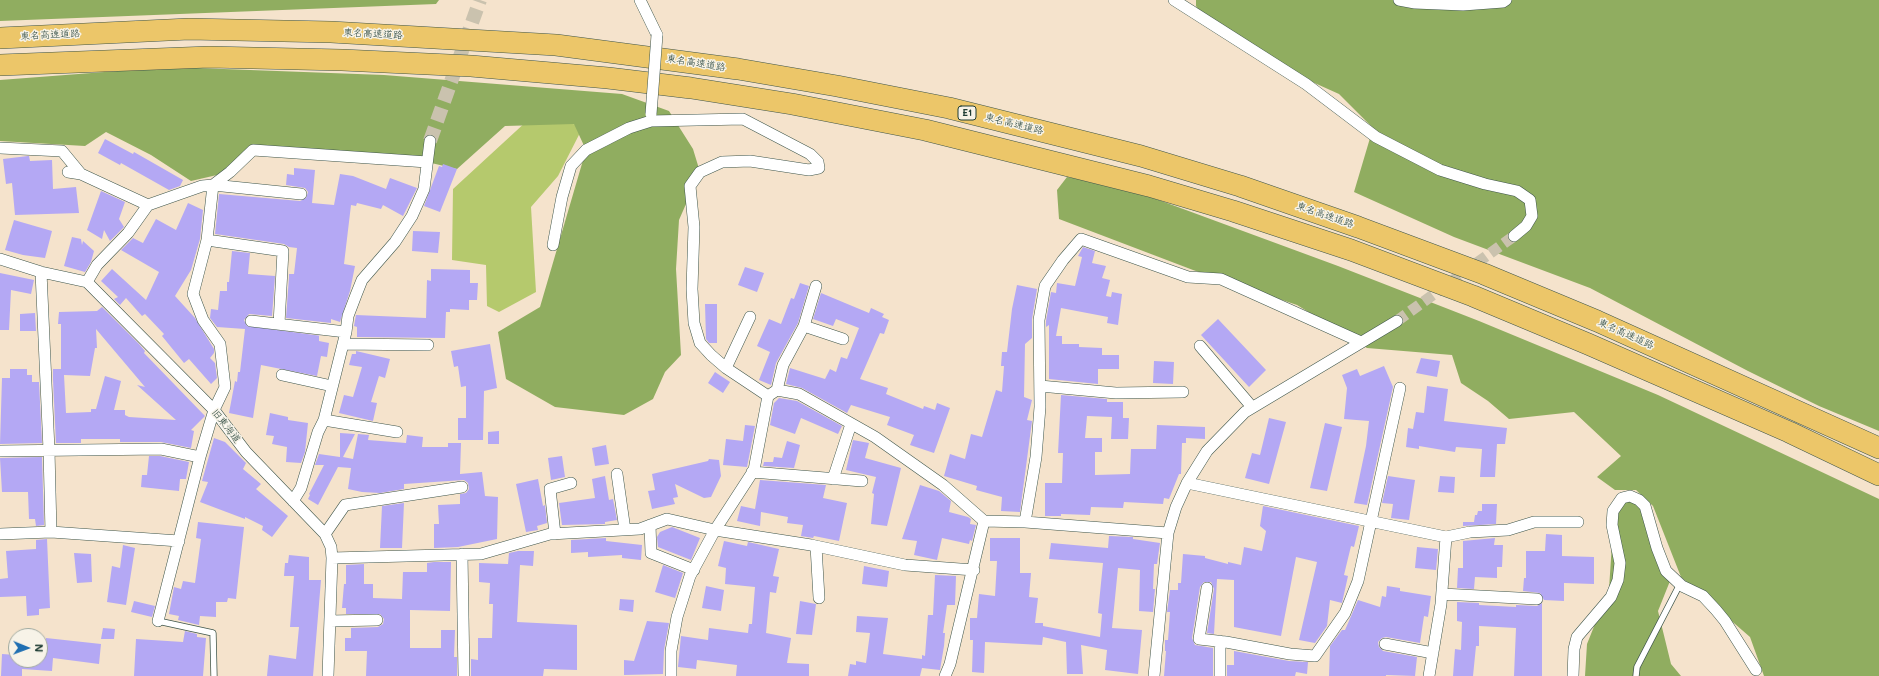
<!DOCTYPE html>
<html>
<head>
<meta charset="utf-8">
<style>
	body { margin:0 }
	#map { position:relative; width:1879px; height:676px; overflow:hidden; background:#f5e3cc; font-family:Mali,sans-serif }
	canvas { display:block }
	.north { position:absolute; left:8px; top:628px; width:40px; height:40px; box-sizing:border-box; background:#f7f3e8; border:1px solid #a1aaa0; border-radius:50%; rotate:91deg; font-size:11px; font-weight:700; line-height:16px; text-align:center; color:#1f3d34 }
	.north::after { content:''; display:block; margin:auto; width:14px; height:18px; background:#1f6fb2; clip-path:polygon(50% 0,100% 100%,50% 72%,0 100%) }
</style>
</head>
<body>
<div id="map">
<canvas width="1879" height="676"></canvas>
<div class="north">N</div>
</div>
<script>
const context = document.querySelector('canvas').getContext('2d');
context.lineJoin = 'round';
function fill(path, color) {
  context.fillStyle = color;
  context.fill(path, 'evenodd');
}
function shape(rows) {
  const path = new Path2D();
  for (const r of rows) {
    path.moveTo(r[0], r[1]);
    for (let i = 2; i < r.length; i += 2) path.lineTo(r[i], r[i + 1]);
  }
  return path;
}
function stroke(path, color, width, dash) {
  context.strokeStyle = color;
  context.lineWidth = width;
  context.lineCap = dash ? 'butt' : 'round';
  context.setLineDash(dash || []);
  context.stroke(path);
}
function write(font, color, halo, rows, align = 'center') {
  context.font = font + ' Mali,"Klee One",sans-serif';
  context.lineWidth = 3;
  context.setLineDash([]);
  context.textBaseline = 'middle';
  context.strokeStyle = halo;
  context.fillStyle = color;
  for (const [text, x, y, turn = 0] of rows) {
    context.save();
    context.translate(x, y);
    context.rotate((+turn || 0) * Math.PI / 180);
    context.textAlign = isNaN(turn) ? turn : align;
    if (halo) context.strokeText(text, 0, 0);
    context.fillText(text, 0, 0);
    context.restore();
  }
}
fill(shape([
	[528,120,584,125,558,176,531,207,536,292,499,312,487,306,486,265,452,260,453,189]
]), '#b5c96d');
fill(shape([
	[0,0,439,0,436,4,0,21],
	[1196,0,1879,0,1879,431,1819,406,1748,371,1590,288,1454,237,1354,192,1373,128,1339,94,1299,76,1213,31,1196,6],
	[170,67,384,75,622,94,669,111,693,149,700,172,679,220,676,269,681,355,665,372,653,399,624,415,555,407,506,379,498,332,540,307,586,150,574,124,505,126,457,169,427,162,253,150,230,172,191,181,151,155,106,132,85,146,0,141,0,80],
	[1067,177,1118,185,1338,266,1479,321,1658,395,1879,499,1879,676,1764,676,1750,637,1681,577,1653,506,1636,490,1615,490,1597,477,1621,456,1574,412,1509,419,1488,401,1461,383,1452,355,1367,348,1297,305,1193,270,1059,219,1057,190],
	[1615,498,1639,500,1670,581,1658,611,1671,664,1681,676,1585,676,1587,644,1609,589]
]), '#90ad60');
fill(shape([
	[105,139,133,154,134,152,183,180,180,186,169,190,121,163,120,165,98,153],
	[28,156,29,156,30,161,52,160,53,189,76,187,79,213,15,215,12,183,6,184,3,159],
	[443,164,457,169,440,212,424,206,439,166,442,167],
	[294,168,315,170,312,203,334,205,340,174,353,176,386,189,390,178,417,188,403,216,383,205,381,209,357,203,356,206,351,205,344,264,355,266,350,291,340,322,331,319,331,323,286,318,289,277,289,274,294,274,297,248,289,247,284,244,215,234,219,194,300,201,306,198,308,192,305,188,286,185,287,174,294,175],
	[101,191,125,202,119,219,124,227,110,241,104,230,102,239,87,230],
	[188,203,203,210,200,239,191,270,175,296,195,318,214,349,214,353,210,358,215,363,217,378,211,384,189,359,184,363,162,336,164,334,145,314,142,316,126,298,120,305,114,299,118,297,101,281,112,269,146,300,159,272,121,250,133,238,143,243,156,219,176,230],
	[14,220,52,231,45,258,23,255,5,250],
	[413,231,440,232,438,253,412,251],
	[72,237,81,239,82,245,83,241,94,251,91,262,85,272,64,266],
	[1083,247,1095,251,1092,263,1106,266,1102,278,1110,280,1106,296,1111,297,1112,292,1122,294,1118,325,1107,323,1108,317,1061,308,1056,336,1062,336,1062,344,1079,344,1079,347,1102,348,1102,355,1119,355,1119,369,1098,369,1098,384,1049,379,1049,325,1046,327,1046,321,1051,292,1056,293,1057,283,1075,286,1082,257,1078,256],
	[232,251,250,253,248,274,275,276,272,316,249,314,244,320,247,326,322,336,319,336,319,341,329,343,327,357,321,356,317,376,261,365,253,418,229,413,235,381,237,382,238,372,240,372,245,329,217,327,210,318,211,309,218,310,220,291,227,291,227,282,229,282],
	[745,267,764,273,757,292,738,285],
	[431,269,470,270,470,283,478,283,477,300,469,300,469,310,450,309,450,312,446,312,445,338,357,337,357,327,354,326,356,315,426,318,427,280,431,281],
	[0,273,34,280,31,294,11,290,9,330,0,330],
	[800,283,809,286,798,323,776,363,771,385,759,380,770,352,757,346,769,319,781,324,791,298,794,299],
	[1017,285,1037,289,1032,319,1032,338,1025,344,1024,397,1032,400,1027,420,1032,421,1020,512,1001,511,1002,497,976,490,977,486,944,476,950,454,965,459,971,434,982,437,996,390,1002,392,1004,366,1001,366,1002,352,1007,352,1012,309],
	[821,293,869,313,871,308,884,314,882,317,889,320,884,334,880,333,860,379,888,388,886,394,923,409,924,406,935,410,937,403,950,408,934,453,910,445,914,435,887,425,890,417,851,405,847,413,802,388,786,384,790,368,825,379,830,369,836,372,841,357,847,359,859,328,836,319,833,326,813,319],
	[705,304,717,304,717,343,709,343,706,339],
	[102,307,139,344,145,351,144,353,205,416,191,430,194,431,191,448,161,442,120,442,120,439,81,439,81,443,56,443,53,380,53,369,61,369,61,324,58,324,59,312,97,311],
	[96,329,145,387,137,385,176,420,129,417,125,415,125,410,114,410,121,381,105,376,96,409,91,409,91,412,66,413,64,375,90,376,95,348,97,348],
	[35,313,36,331,20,331,20,314],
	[1218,319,1266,370,1249,387,1201,335],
	[490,344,497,388,484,391,483,440,458,440,458,418,466,418,466,386,461,387,458,366,454,367,451,351],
	[356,351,390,359,385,378,379,376,371,402,377,403,373,421,339,413,344,395,353,397,362,367,349,365,352,354,356,354],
	[1421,358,1440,361,1437,377,1416,373],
	[1154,361,1174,362,1173,384,1153,383],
	[1384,366,1393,387,1367,505,1354,503,1366,446,1369,421,1344,419,1347,388,1342,375,1357,369,1360,376],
	[10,369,27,369,27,375,32,375,32,382,39,382,42,443,0,444,2,378,10,378],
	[715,372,730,382,723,393,708,383],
	[1427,386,1448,389,1444,421,1507,428,1505,444,1497,444,1495,477,1480,477,1482,449,1456,447,1455,452,1419,446,1419,449,1406,447,1408,428,1413,429,1416,412,1424,413],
	[1061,395,1107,399,1107,402,1123,402,1123,418,1129,418,1128,439,1111,439,1112,417,1087,416,1085,438,1102,438,1102,452,1095,452,1095,475,1130,474,1131,449,1156,449,1157,425,1205,427,1205,439,1186,438,1186,443,1182,443,1181,474,1179,474,1169,499,1164,498,1163,504,1124,502,1123,508,1091,507,1090,515,1061,514,1061,516,1045,516,1045,483,1062,483,1063,453,1058,453],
	[779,398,797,401,842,426,838,434,801,418,795,434,770,425,774,403],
	[270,413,288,417,288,420,308,423,305,452,301,463,286,462,287,447,272,444,274,436,266,435],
	[1269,418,1286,422,1269,484,1245,478,1252,453,1260,455],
	[1325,423,1342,427,1327,491,1310,488],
	[745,425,755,426,747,467,723,465,726,439,743,441],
	[499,431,499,444,488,444,488,432],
	[340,433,355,434,343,457,353,459,358,434,369,435,368,440,406,443,407,435,423,437,422,447,448,447,448,443,461,443,460,474,482,472,485,496,498,497,497,539,458,547,434,548,434,524,439,524,438,505,460,504,460,494,466,493,469,489,468,483,464,480,404,484,404,489,380,493,362,492,348,489,351,468,338,467,318,505,308,499,310,495,309,494,324,465,315,465,319,454,340,457],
	[214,438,225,442,246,463,243,469,261,484,256,489,288,516,272,537,262,530,263,526,245,517,245,519,200,502,208,482,202,481],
	[853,440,869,443,865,458,901,468,887,526,871,524,874,494,872,493,876,477,846,470],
	[787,441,800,445,794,468,763,466,764,462,773,462,774,457,782,458],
	[606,445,609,464,595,466,592,448],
	[149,456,160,456,189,462,186,479,180,479,179,491,141,487,142,475,147,475],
	[562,456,565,477,551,480,548,458],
	[42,457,44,525,36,526,35,519,29,519,28,492,2,492,0,458],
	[709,459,719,460,721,476,711,497,704,498,675,484,678,497,673,498,675,504,652,509,648,491,655,490,652,474,708,461],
	[605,476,609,500,613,499,617,520,605,522,605,524,562,525,559,503,595,498,592,479],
	[1388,476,1415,480,1409,520,1391,518,1393,504,1382,503],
	[1440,476,1455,477,1454,493,1438,492],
	[538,479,543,506,545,505,547,523,537,526,538,530,526,532,516,484],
	[760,480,826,485,823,498,847,503,839,541,814,536,813,538,801,536,803,525,787,523,788,517,761,512,760,526,737,521,741,506,755,509],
	[920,485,939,491,951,501,949,512,968,517,971,519,970,524,976,525,972,541,970,540,969,544,942,538,937,560,914,555,917,541,902,539],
	[404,503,402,548,380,548,382,506],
	[1482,504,1497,504,1496,524,1463,526,1463,522,1474,522,1475,515,1477,515,1478,511,1482,511],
	[1263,506,1359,526,1354,547,1351,546,1344,575,1348,576,1342,603,1330,600,1327,626,1315,643,1299,640,1317,562,1296,557,1281,636,1234,627,1234,580,1217,579,1214,634,1207,633,1214,589,1211,582,1204,582,1200,587,1192,638,1195,645,1213,648,1213,676,1164,676,1166,651,1165,651,1165,640,1168,640,1170,612,1167,612,1170,590,1178,590,1178,583,1181,583,1183,554,1205,556,1205,558,1228,564,1228,562,1241,565,1244,547,1262,551,1266,531,1260,526],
	[198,522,244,527,236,599,228,598,227,602,216,602,216,617,200,616,199,625,178,620,179,616,169,614,174,587,181,589,183,581,195,583,201,539,196,538],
	[672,527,700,538,691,560,658,547,657,537,660,532],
	[1546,534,1562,535,1562,556,1594,557,1594,584,1564,583,1564,601,1544,600,1540,593,1523,591,1524,578,1526,578,1526,551,1545,551],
	[1109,536,1133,537,1133,539,1160,543,1157,564,1154,564,1153,589,1155,589,1153,612,1139,611,1140,570,1118,568,1112,628,1142,630,1138,674,1105,670,1107,650,1081,645,1083,674,1067,674,1066,642,1043,637,1042,645,985,642,984,673,972,672,973,640,970,640,970,618,977,618,979,594,995,596,997,561,990,561,990,538,1020,538,1020,573,1031,573,1029,597,1038,598,1035,623,1043,623,1043,626,1100,637,1102,614,1098,613,1103,563,1049,559,1051,543,1108,548],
	[606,538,606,541,642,545,641,560,622,558,622,555,588,557,588,552,571,553,571,540],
	[1495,538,1494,545,1503,545,1502,567,1497,567,1497,578,1475,577,1474,589,1457,588,1458,568,1463,568,1463,541],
	[47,539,50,608,39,609,39,615,27,616,26,596,0,597,0,579,8,578,6,551,36,549,36,540],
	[724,541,747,546,748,542,779,549,773,576,779,577,776,593,770,592,766,633,791,638,787,663,809,664,809,676,736,676,737,665,697,660,696,669,678,667,681,636,708,640,709,628,748,633,749,624,752,624,755,587,725,584,726,568,718,566],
	[123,545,135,548,126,605,107,602,112,566,120,568],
	[1417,547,1438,549,1436,570,1415,568],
	[518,551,534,551,533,566,520,565,517,622,577,625,577,670,544,669,543,676,471,676,471,659,478,660,478,638,492,638,493,604,489,604,490,583,479,582,479,563,508,564,509,553],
	[74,553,91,554,92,582,77,583],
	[289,555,309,557,309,580,321,580,313,676,267,676,269,655,296,659,299,627,290,627,294,576,284,576,285,563,288,563],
	[434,562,451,562,450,611,410,610,410,648,441,648,441,630,455,630,454,657,457,657,457,676,366,676,367,651,345,651,345,638,351,638,351,628,378,627,383,624,384,619,380,614,346,614,346,608,342,608,344,584,346,584,346,565,364,564,364,584,373,584,373,598,402,599,403,572,427,572,427,563],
	[663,565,683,573,675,598,655,592],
	[864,566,889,571,887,587,862,584],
	[935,575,956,576,955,605,947,605,943,633,945,633,944,646,940,670,922,668,920,676,848,676,850,664,856,665,856,661,866,663,870,633,856,632,857,616,888,618,883,654,922,659,922,655,925,656,928,615,933,615],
	[706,586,724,590,721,611,702,608],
	[1387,586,1400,588,1400,591,1431,596,1428,617,1424,616,1420,643,1386,637,1382,638,1378,642,1379,647,1383,651,1417,657,1415,676,1386,675,1386,676,1329,676,1330,646,1342,630,1345,630,1358,600,1380,607,1382,596,1386,597],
	[620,599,634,600,633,612,619,610],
	[134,601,155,606,152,617,131,612],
	[800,601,816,604,812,635,796,634],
	[1457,602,1479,603,1479,605,1516,607,1516,605,1537,606,1542,603,1542,676,1514,676,1516,628,1479,626,1479,646,1476,646,1473,676,1453,676,1455,649,1461,650,1462,622,1457,621],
	[647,621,669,623,664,650,663,674,624,675,624,660,634,661],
	[103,628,115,629,114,639,101,639],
	[185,631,197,634,197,637,206,638,203,676,134,676,136,639,183,642],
	[46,638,101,644,99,664,53,658,52,671,22,669,22,676,1,676,2,654,16,655,16,660,40,660,40,641,46,642],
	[1234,651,1289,661,1308,662,1307,674,1296,672,1295,676,1227,676,1227,665,1234,665]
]), '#b4a8f4');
stroke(shape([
	[1397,321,1514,236]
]), '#cac2ae', 11, [11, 5.5]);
stroke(shape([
	[430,141,480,0]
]), '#cac2ae', 14, [14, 7]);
const service = shape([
	[158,621,213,633,214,676],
	[1636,676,1637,667,1680,584]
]);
const minor = shape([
	[640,0,657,35],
	[1174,0,1306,84,1376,137,1440,170,1485,184,1517,191,1530,200,1532,216,1526,226,1514,236],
	[1399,0,1415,3,1463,5,1503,2,1506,0],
	[0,148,62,151,81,174],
	[68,172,81,174,148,205],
	[207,240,283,251,279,324],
	[553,245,562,197,571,166,586,150,629,128,651,121,743,119,810,154,818,162,819,168,809,170,750,161,722,162,700,172,690,186,694,227,692,289,694,323,700,343,711,355,726,368,768,396],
	[0,259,41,272,87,282,214,410,246,452,325,534,331,547,332,558,328,676],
	[41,272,49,450,51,532],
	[87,282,97,265,128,233,148,205,202,186,213,185,301,194],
	[251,321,346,332],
	[804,326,843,339],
	[343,344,428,345],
	[1200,346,1252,407],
	[726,368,750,317],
	[282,375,332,386],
	[1040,386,1116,393,1183,392],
	[777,390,783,365,804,326,816,286],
	[324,420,397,432],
	[0,451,161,449,200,457],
	[752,472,862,481],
	[617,474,625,530],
	[833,479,851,424],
	[1187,483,1446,537,1470,532,1508,530,1534,522,1578,522],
	[293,501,301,488,318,432,324,420,346,332,348,316,356,295,362,280,395,242,412,216,424,189,430,141],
	[1025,522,1036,457,1040,407,1039,320,1045,286,1063,260,1081,239,1188,277,1221,279,1361,342],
	[650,525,651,553,694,570],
	[0,534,51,532,179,541],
	[325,534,345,505,462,487],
	[555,534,550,489,571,483],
	[816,546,819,598],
	[462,554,464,676],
	[332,558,481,554,550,534,640,529,667,519,715,530,811,545,905,565,974,570],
	[1207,588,1199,639,1226,642,1290,654,1315,656,1345,613,1358,581,1400,388],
	[1442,594,1537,599],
	[158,621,200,457,214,410,225,387,220,344,203,320,193,294,207,240,213,185,230,172,253,150,427,162],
	[330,621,377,620],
	[1385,644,1433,653],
	[671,676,671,651,677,617,690,576,715,530,754,470,768,396,777,390,799,394,875,437,943,485,984,521,1025,522,1168,533],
	[945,676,950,664,984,521],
	[1154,676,1168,533,1176,507,1187,483,1207,451,1245,412,1397,321],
	[1220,676,1220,641],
	[1429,676,1441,604,1446,537],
	[1573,676,1574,649,1577,637,1611,597,1618,580,1620,563,1612,525,1613,511,1622,498,1630,496,1639,500,1645,506,1657,548,1666,571,1682,586,1703,596,1716,610,1725,621,1756,670]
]);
const motorway = shape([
	[0,38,189,29,331,32,556,45,738,69,837,86,949,108,1141,156,1240,186,1358,227,1484,274,1597,321,1879,448],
	[0,65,209,57,342,60,471,66,608,78,691,88,792,104,925,130,1149,186,1233,211,1351,250,1473,296,1588,344,1789,432,1879,475]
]);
stroke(service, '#3f564b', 7);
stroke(minor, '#3f564b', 12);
stroke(motorway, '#3f564b', 22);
stroke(service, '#fff', 5.5);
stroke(minor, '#fff', 11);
stroke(motorway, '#ecc669', 21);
const minorBridge = shape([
	[651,114,657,35]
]);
stroke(minorBridge, '#3f564b', 12, []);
stroke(minorBridge, '#fff', 11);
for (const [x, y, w] of [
	[967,113,18]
]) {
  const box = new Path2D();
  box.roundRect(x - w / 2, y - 7, w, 14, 3);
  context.fillStyle = '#f7f3e8';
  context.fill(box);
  stroke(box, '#1f3d34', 1);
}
write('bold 9px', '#1f3d34', null, [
	["E1",967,113]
]);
write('10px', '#1f3d34', '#f7f3e8', [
	["東名高速道路",373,34,3],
	["東名高速道路",50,35,-3],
	["東名高速道路",696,63,9],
	["東名高速道路",1014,124,14],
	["東名高速道路",1325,215,19],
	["東名高速道路",1626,334,24],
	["旧東海道",226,426,52]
]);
</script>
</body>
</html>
